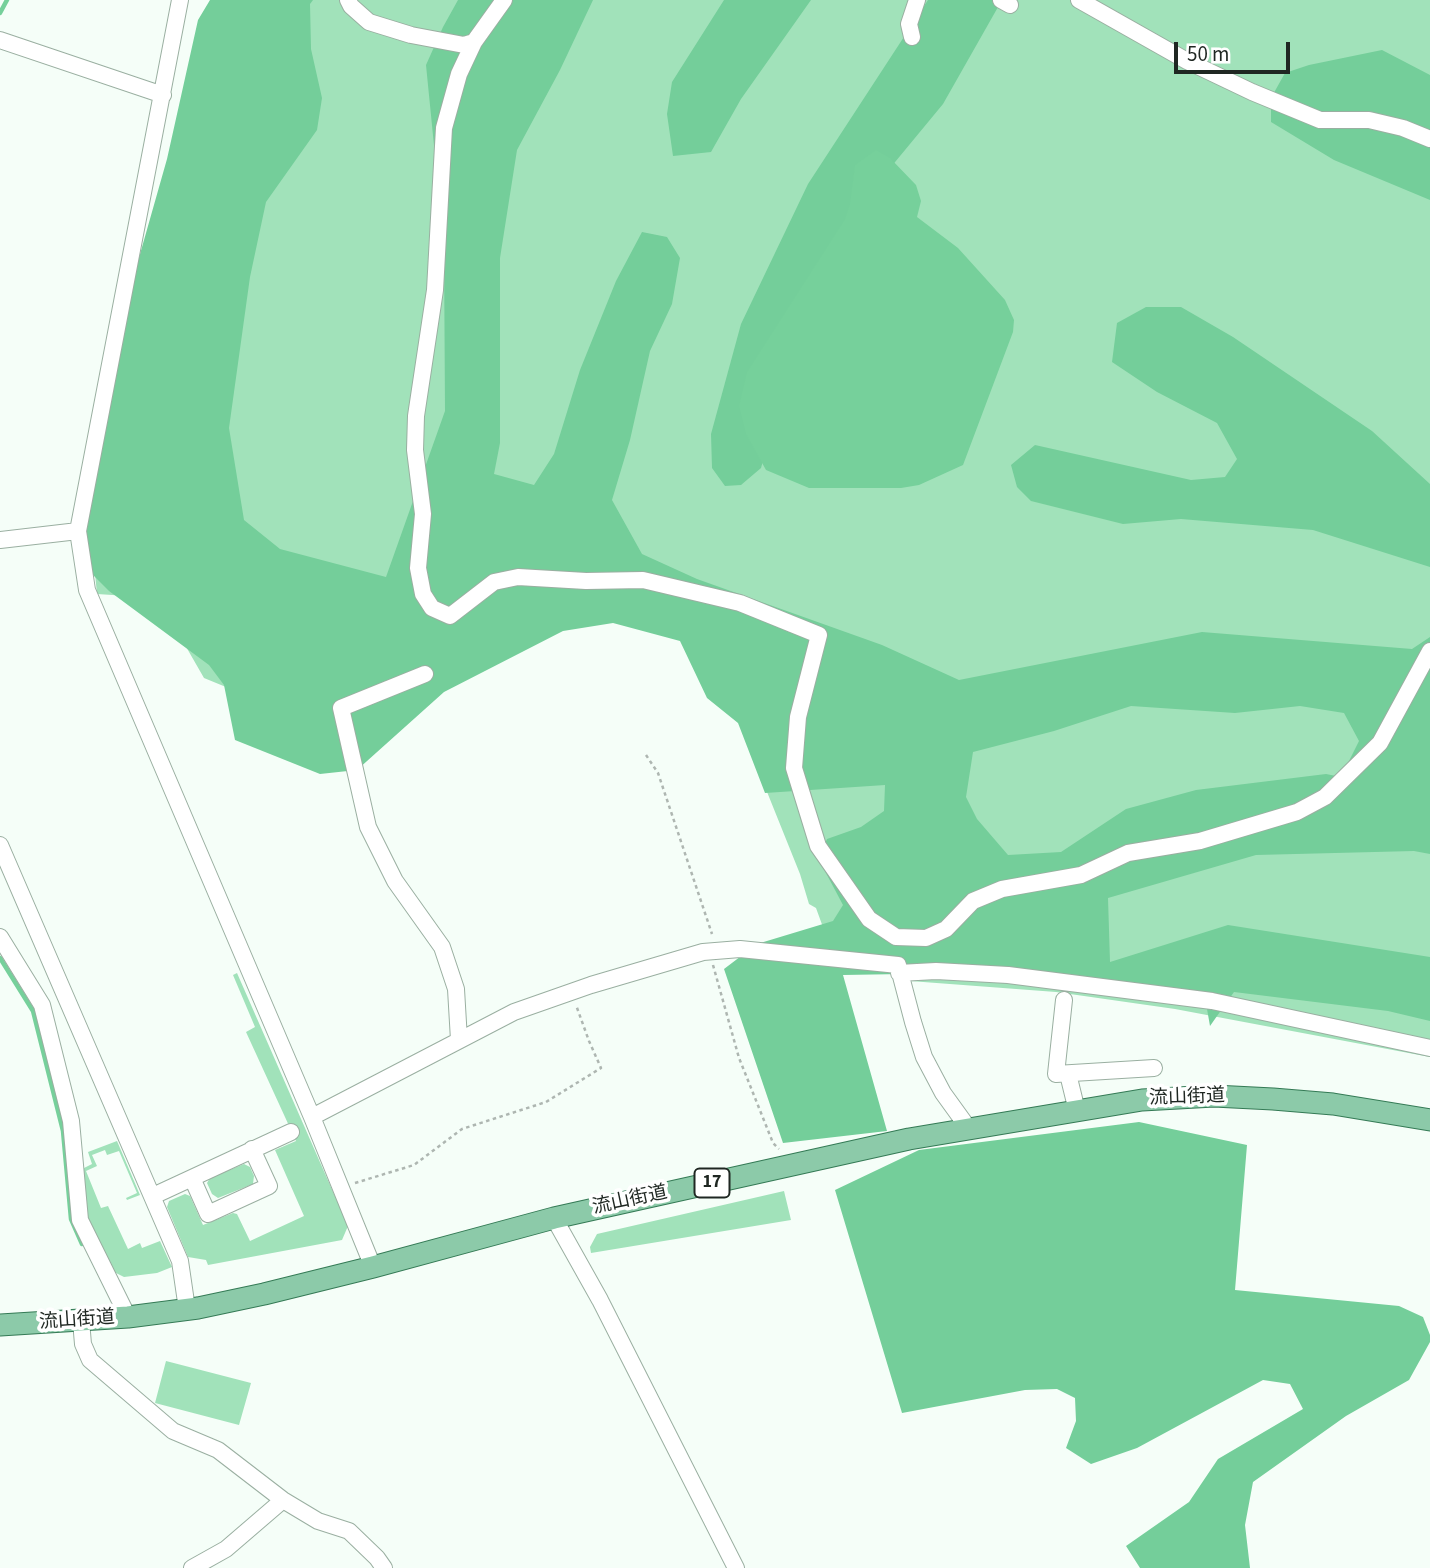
<!DOCTYPE html>
<html>
<head>
<meta charset="utf-8">
<style>
	body { margin:0 }
	#map { position:relative; width:1430px; height:1568px; overflow:hidden; background:#f5fef8; font-family:"Source Sans 3",sans-serif }
	canvas { display:block }
	.scale { position:absolute; left:1174px; top:42px; width:116px; height:32px; box-sizing:border-box; border:4px solid #1f2722; border-top:0; padding-left:9px; font-size:21px; line-height:24px; white-space:nowrap; color:#1f2722; -webkit-text-stroke:5px #fff; paint-order:stroke }
</style>
</head>
<body>
<div id="map">
<canvas width="1430" height="1568"></canvas>
<div class="scale">50 m</div>
</div>
<script>
const context = document.querySelector('canvas').getContext('2d');
context.lineJoin = 'round';
function fill(path, color) {
  context.fillStyle = color;
  context.fill(path, 'evenodd');
}
function shape(rows) {
  const path = new Path2D();
  for (const r of rows) {
    path.moveTo(r[0], r[1]);
    for (let i = 2; i < r.length; i += 2) path.lineTo(r[i], r[i + 1]);
  }
  return path;
}
function stroke(path, color, width, dash) {
  context.strokeStyle = color;
  context.lineWidth = width;
  context.lineCap = dash ? 'butt' : 'round';
  context.setLineDash(dash || []);
  context.stroke(path);
}
function write(font, color, halo, rows, align = 'center') {
  context.font = font + ' "Source Sans 3","Noto Sans JP",sans-serif';
  context.lineWidth = 7;
  context.setLineDash([]);
  context.textBaseline = 'middle';
  context.strokeStyle = halo;
  context.fillStyle = color;
  for (const [text, x, y, turn = 0] of rows) {
    context.save();
    context.translate(x, y);
    context.rotate((+turn || 0) * Math.PI / 180);
    context.textAlign = isNaN(turn) ? turn : align;
    if (halo) context.strokeText(text, 0, 0);
    context.fillText(text, 0, 0);
    context.restore();
  }
}
fill(shape([
	[219,0,1430,0,1430,1057,1175,1009,1056,992,910,981,905,959,832,952,816,908,809,904,800,874,755,762,748,671,638,600,299,717,204,678,158,598,97,594,91,533],
	[237,973,348,1226,342,1240,208,1265,206,1260,188,1257,167,1207,169,1201,185,1194,190,1196,203,1225,233,1213,237,1214,250,1241,304,1216,275,1150,296,1141,246,1032,255,1027,233,975],
	[117,1141,140,1195,127,1200,126,1198,137,1193,119,1151,107,1155,105,1150,92,1155,97,1166,86,1171,101,1208,108,1206,128,1249,140,1243,142,1248,160,1241,172,1267,157,1273,124,1277,114,1272,85,1218,82,1169,92,1164,88,1152],
	[244,1164,250,1167,254,1176,253,1184,218,1198,212,1194,207,1183,210,1178],
	[784,1191,791,1220,591,1253,590,1247,597,1234],
	[166,1361,251,1383,239,1425,155,1403]
]), '#a1e2ba');
fill(shape([
	[210,0,313,0,310,4,311,49,322,98,317,130,266,202,250,277,229,428,244,520,280,549,386,577,445,411,444,246,426,65,443,27,458,0,593,0,560,70,517,150,500,258,500,443,494,474,534,485,554,454,580,370,616,281,642,232,667,237,680,258,672,304,650,351,630,440,612,500,642,554,697,579,882,645,959,680,1202,632,1412,649,1430,637,1430,854,1414,851,1256,855,1108,898,1110,962,1228,925,1430,957,1430,1021,1388,1011,1234,992,1210,1026,1207,1009,1099,995,963,973,843,975,887,1131,783,1143,724,969,757,944,833,921,843,905,818,858,827,839,861,827,884,811,885,785,765,793,738,723,707,698,680,641,613,623,563,631,444,692,357,770,320,774,235,740,224,685,209,665,109,591,76,558,127,300,167,159,198,20],
	[1131,706,1235,713,1300,706,1344,713,1359,741,1341,777,1326,774,1196,790,1126,809,1061,852,1008,855,977,819,966,797,973,752,1054,731],
	[724,0,811,0,741,99,711,152,673,156,667,114,672,82],
	[928,0,1002,0,943,104,886,173,773,424,761,468,741,485,725,486,712,468,711,434,741,324,808,184],
	[1382,50,1430,75,1430,200,1334,160,1271,122,1271,98,1285,73,1309,65],
	[1146,307,1181,307,1233,337,1372,431,1430,484,1430,567,1313,530,1181,519,1123,524,1031,501,1017,487,1011,465,1035,445,1191,480,1225,477,1237,459,1217,423,1157,392,1112,362,1117,323],
	[1139,1122,1247,1145,1235,1290,1399,1306,1423,1317,1430,1335,1430,1342,1409,1380,1346,1416,1253,1482,1245,1525,1250,1568,1140,1568,1126,1546,1189,1502,1218,1459,1303,1409,1290,1384,1263,1380,1137,1448,1091,1464,1066,1448,1076,1421,1075,1398,1057,1389,1025,1390,902,1413,835,1190,919,1150]
]), '#74ce9a');
fill(shape([
	[876,150,890,158,916,185,921,201,917,217,958,248,1005,300,1014,320,1013,332,963,465,919,485,901,488,809,488,766,470,746,434,739,406,747,372,845,219,850,204,855,165]
]), '#76d09b');
stroke(shape([
	[0,13,7,0],
	[0,958,33,1011,63,1131,71,1219,82,1244]
]), '#76d09b', 4.5);
const minor = shape([
	[180,0,78,531,87,590,312,1117,373,1267],
	[348,0,351,6,369,22,411,35,464,45,474,42,504,0],
	[1001,0,1010,5],
	[1079,0,1187,61,1252,92,1320,120,1369,120,1403,128,1430,139],
	[912,37,909,24,917,0],
	[0,40,163,95],
	[474,42,459,74,444,128,435,290,416,416,415,450,423,514,418,568,423,594,432,608,450,616,494,582,518,577,586,581,643,580,740,603,819,635,798,717,794,768,818,846,869,919,896,937,926,938,946,929,973,901,1002,889,1081,875,1128,853,1200,841,1297,812,1325,797,1380,743,1430,651],
	[0,540,78,531],
	[425,674,341,708,368,827,395,881,442,947,456,989,459,1040],
	[0,845,180,1261,187,1309],
	[0,937,42,1005,71,1121,80,1220,128,1317],
	[899,973,936,971,1008,975,1212,1001,1430,1048],
	[1064,1000,1056,1074,1154,1068],
	[1068,1074,1077,1111],
	[312,1117,514,1012,591,985,703,952,740,949,898,965,913,1022,924,1057,943,1093,969,1129],
	[192,1178,208,1214,269,1186,252,1149],
	[153,1196,291,1132],
	[554,1218,600,1300,736,1568],
	[81,1321,83,1344,90,1360,173,1431,218,1450,283,1500,318,1521,349,1531,377,1558,384,1568],
	[192,1568,226,1549,283,1500]
]);
const major = shape([
	[0,1325,128,1317,198,1308,264,1294,373,1267,554,1218,909,1139,1142,1100,1214,1096,1273,1099,1333,1104,1430,1120]
]);
stroke(minor, '#9aafa1', 18);
stroke(major, '#347a55', 23);
stroke(shape([
	[646,755,658,773,712,934],
	[713,965,739,1058,773,1143,779,1149],
	[355,1183,414,1165,462,1129,546,1102,601,1068,589,1041,576,1005]
]), '#aeb6b1', 2.5, [3.5, 3.5]);
stroke(minor, '#fff', 16);
stroke(major, '#8ccaa9', 21);
for (const [x, y, w] of [
	[712,1183,35]
]) {
  const box = new Path2D();
  box.roundRect(x - w / 2, y - 14.5, w, 29, 5);
  context.fillStyle = '#fff';
  context.fill(box);
  stroke(box, '#1f2722', 2);
}
write('bold 18px', '#1f2722', null, [
	["17",712,1183]
]);
write('19px', '#1f2722', '#fff', [
	["流山街道",1187,1098,-2],
	["流山街道",630,1201,-12],
	["流山街道",77,1321,-4]
]);
</script>
</body>
</html>
